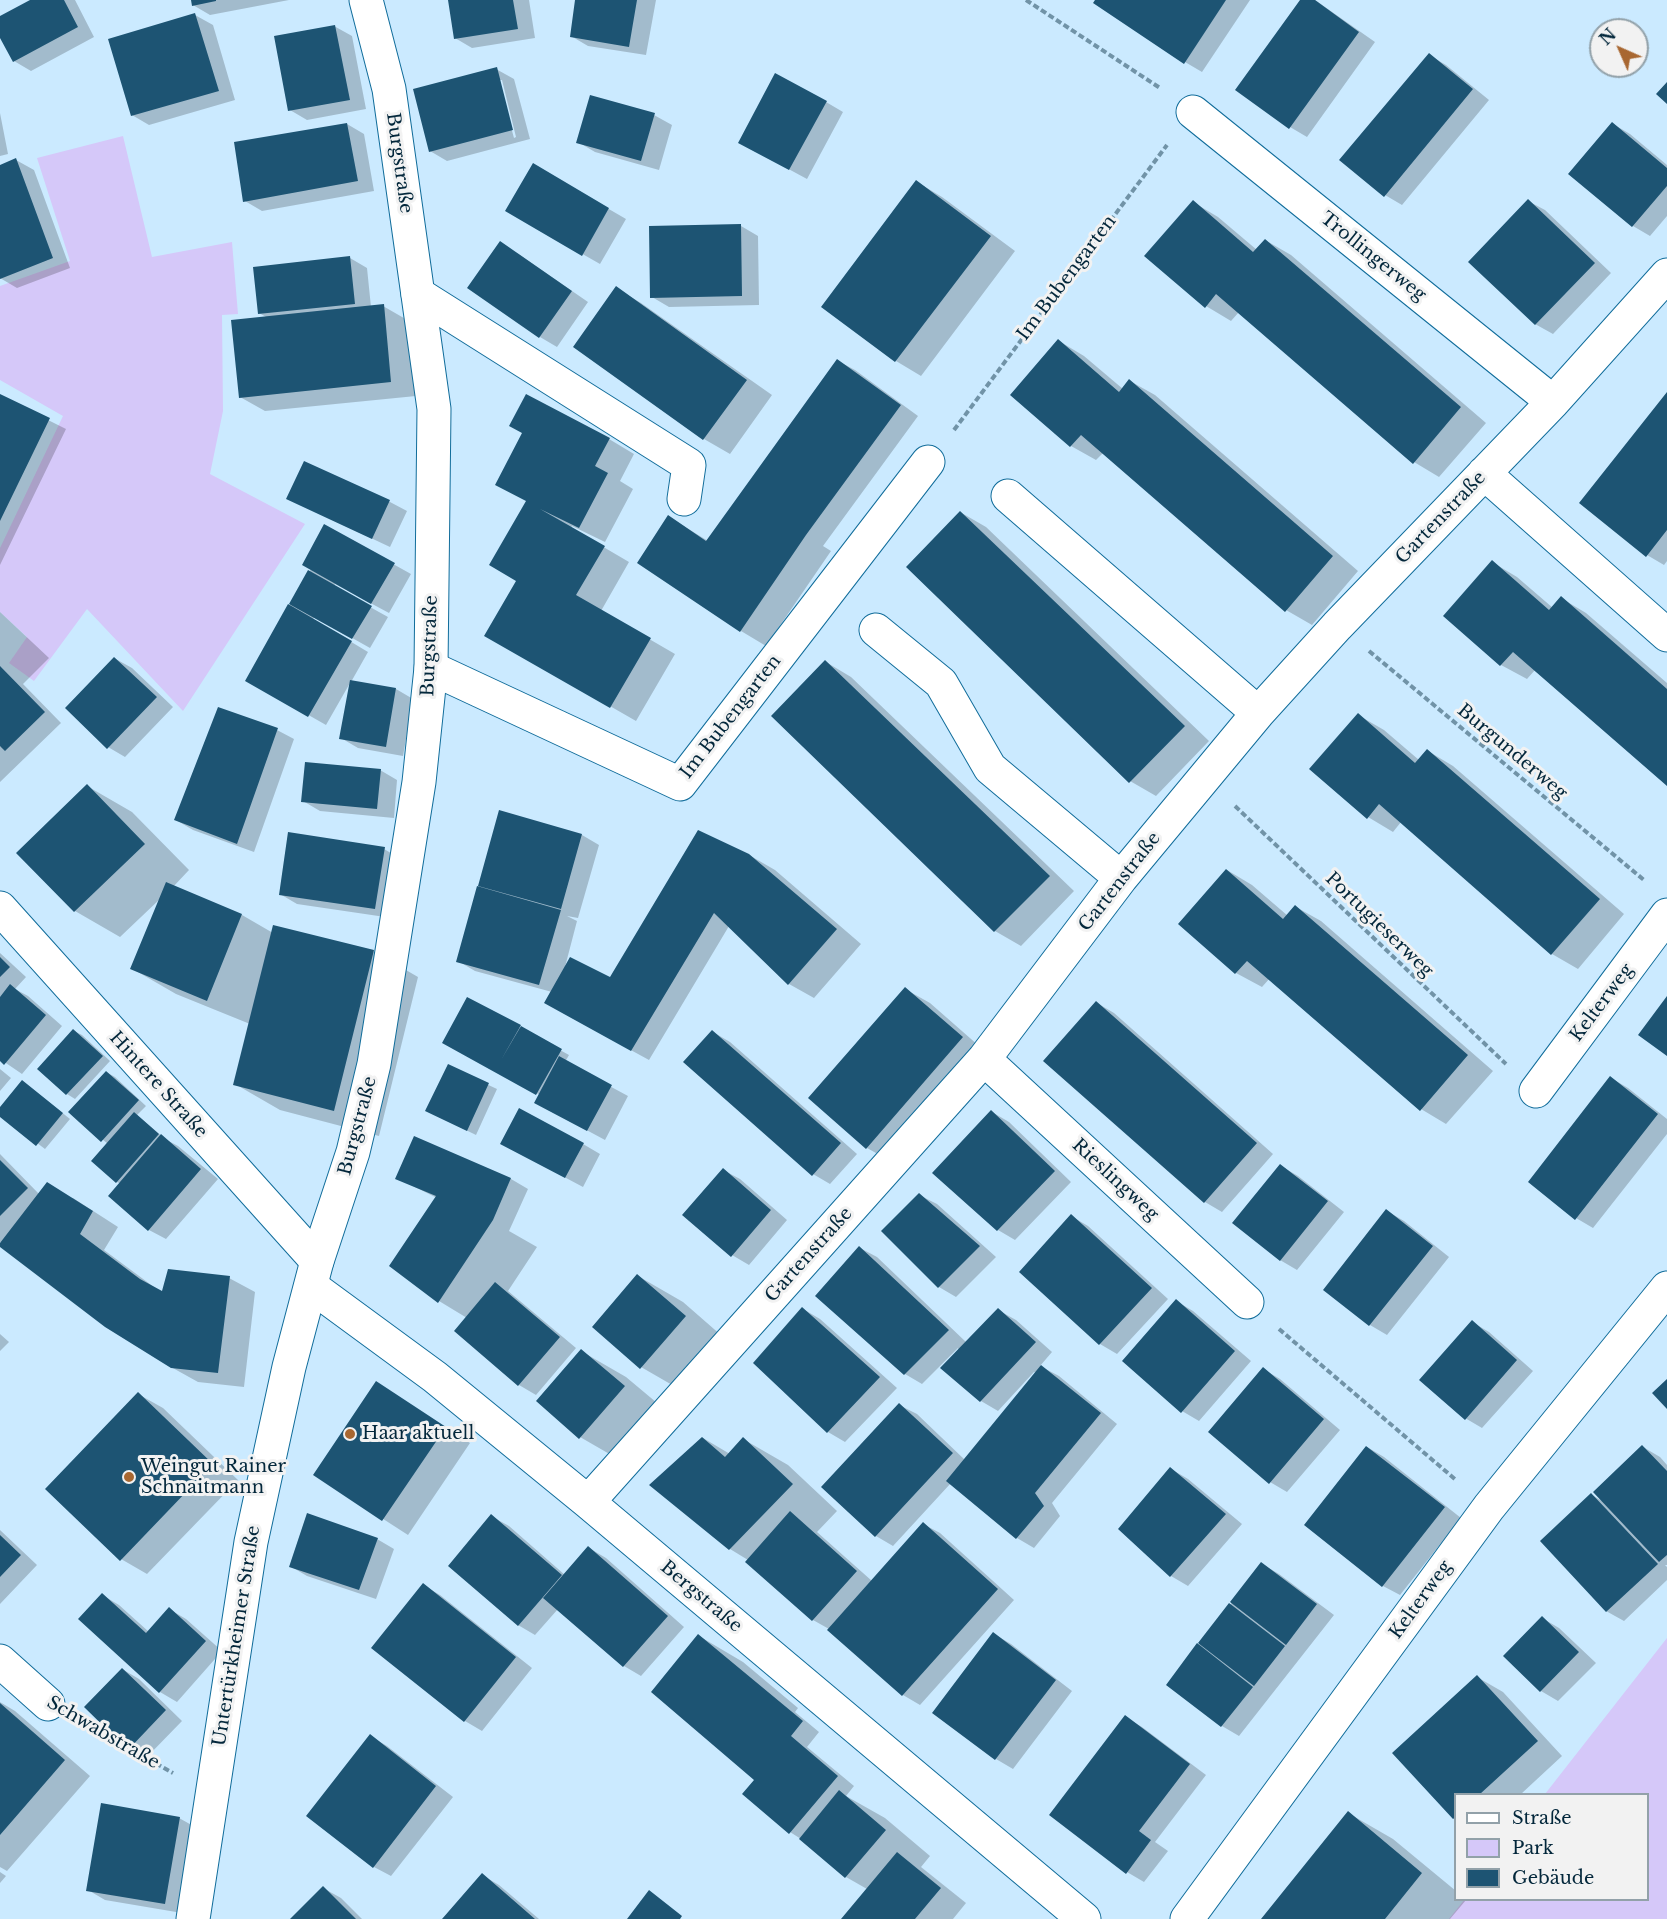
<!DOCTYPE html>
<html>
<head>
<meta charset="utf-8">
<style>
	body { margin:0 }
	#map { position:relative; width:1667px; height:1919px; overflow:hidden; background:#cbeaff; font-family:"Libre Baskerville",serif }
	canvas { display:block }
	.legend { position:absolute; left:1454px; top:1793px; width:195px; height:108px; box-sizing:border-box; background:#f2f2f2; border:2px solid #92a1a9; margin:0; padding:8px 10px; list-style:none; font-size:18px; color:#03273b }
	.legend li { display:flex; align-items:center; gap:12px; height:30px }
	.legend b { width:30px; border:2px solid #92a1a9 }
	.north { position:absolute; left:1589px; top:18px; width:60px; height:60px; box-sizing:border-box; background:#f2f2f2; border:2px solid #92a1a9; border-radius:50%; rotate:315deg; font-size:16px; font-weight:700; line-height:24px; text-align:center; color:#03273b }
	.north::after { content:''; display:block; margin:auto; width:21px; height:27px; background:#a86731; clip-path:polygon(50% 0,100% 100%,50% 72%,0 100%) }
</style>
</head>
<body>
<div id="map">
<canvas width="1667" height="1919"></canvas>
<ul class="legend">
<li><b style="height:8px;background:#fff"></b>Straße</li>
<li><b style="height:16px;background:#d5c8f9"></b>Park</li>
<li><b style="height:16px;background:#1d5473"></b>Gebäude</li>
</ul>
<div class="north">N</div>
</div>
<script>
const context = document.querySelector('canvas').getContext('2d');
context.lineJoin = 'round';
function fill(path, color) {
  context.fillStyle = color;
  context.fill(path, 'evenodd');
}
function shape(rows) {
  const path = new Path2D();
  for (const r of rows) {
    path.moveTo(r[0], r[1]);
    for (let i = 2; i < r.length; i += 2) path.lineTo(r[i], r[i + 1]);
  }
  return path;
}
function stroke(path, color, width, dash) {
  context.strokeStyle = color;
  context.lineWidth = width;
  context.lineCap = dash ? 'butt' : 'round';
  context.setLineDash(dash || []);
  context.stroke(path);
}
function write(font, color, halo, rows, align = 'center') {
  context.font = font + ' "Libre Baskerville",serif';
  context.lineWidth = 6;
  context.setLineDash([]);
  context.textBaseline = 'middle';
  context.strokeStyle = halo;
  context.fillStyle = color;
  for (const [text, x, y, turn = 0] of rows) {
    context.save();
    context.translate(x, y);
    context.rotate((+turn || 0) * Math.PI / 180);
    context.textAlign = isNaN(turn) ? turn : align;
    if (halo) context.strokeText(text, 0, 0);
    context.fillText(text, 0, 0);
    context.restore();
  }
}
fill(shape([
	[123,136,152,257,232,242,238,314,222,315,223,411,210,474,305,524,183,711,87,609,34,681,9,663,27,637,0,612,0,548,63,416,0,380,0,286,70,261,37,158],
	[1667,1638,1667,1919,1449,1919,1464,1900,1648,1900,1648,1794,1545,1794]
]), '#d5c8f9');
fill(shape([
	[34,0,75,0,94,37,31,71,14,61,0,35,0,18],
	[192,0,289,0,210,15,193,5],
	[449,0,529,0,535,38,472,48,455,38],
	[577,0,656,0,646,55,588,46,571,36],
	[1097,0,1250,0,1202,72,1185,62],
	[1302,0,1315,0,1375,42,1307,137,1290,127],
	[195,15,213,25,235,100,149,125,132,115],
	[334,26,352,36,366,109,307,120,290,110],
	[1429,55,1446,65,1489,100,1402,205,1385,195],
	[496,69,514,79,530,139,447,161,430,151],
	[498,80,502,80,516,137,514,138],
	[826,102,843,112,807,179,757,152],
	[0,113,8,154,0,156],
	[654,115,672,125,659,170,595,152,578,142],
	[347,124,364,134,374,191,262,211,245,201],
	[1613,124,1630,134,1667,165,1667,216,1650,236,1633,226,1570,174],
	[16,160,34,170,70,268,17,288,0,278,0,166],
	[533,165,626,219,600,264,507,211],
	[917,182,942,197,1015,251,921,376,896,361],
	[1528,201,1545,210,1611,273,1553,334,1535,324],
	[1193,202,1218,217,1257,250,1265,240,1291,255,1486,423,1439,477,1414,462,1239,312,1231,321,1206,306],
	[741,226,758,236,759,305,669,307,652,297],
	[517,253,588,302,557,347,540,337],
	[350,258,367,268,371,307,383,306,409,321,416,396,265,411,240,397,268,318,259,313],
	[616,288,641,303,772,395,730,454,704,439,575,347],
	[1059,341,1084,356,1123,389,1130,381,1155,395,1358,571,1312,625,1286,610,1104,452,1096,460,1071,446],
	[838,361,855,370,918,416,823,546,831,551,766,646,741,631,639,562,669,517,708,541],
	[1667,394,1667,561,1664,565,1647,555],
	[0,396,66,429,0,565],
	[609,439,634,454,620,481,633,489,605,542,572,526,571,528,629,562,601,611,675,654,636,721,486,635,518,581,528,502],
	[305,463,390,502,407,511,390,547,288,499],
	[960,512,986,527,1209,741,1156,796,1130,781],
	[325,526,411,574,389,613,335,584,334,587,388,617,370,648,315,617,313,619,368,652,351,682,396,689,413,699,403,756,358,748,341,738,350,683,326,725,247,680,311,569],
	[1492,562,1517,577,1553,608,1561,598,1586,613,1667,683,1667,784,1535,670,1527,679,1501,665],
	[0,612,49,658,23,684,61,723,0,782],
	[114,658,132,668,173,707,125,757,108,747],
	[826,662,851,677,1074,891,1021,946,995,931,774,716],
	[1358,715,1384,730,1419,760,1428,751,1453,766,1624,914,1578,969,1552,954,1401,822,1393,832,1368,817],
	[277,730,294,739,254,852,193,830,176,820],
	[380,770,397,780,394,818,320,811,303,801],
	[87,786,132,812,189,870,173,887,242,915,273,933,373,951,418,977,379,1136,280,1110,235,1084,250,1024,176,994,131,968,161,898,120,937,75,911,18,853],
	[500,812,582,835,599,845,578,918,567,916,577,921,565,967,610,979,749,855,775,870,861,944,814,998,789,984,729,926,649,1060,563,1013,552,992,475,971,458,961],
	[384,849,401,859,392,918,297,904,280,894],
	[1227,870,1252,885,1288,916,1296,907,1321,921,1493,1071,1446,1124,1421,1109,1270,978,1262,987,1236,973],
	[0,953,26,977,15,989,28,996,62,1026,22,1074,0,1059],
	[905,989,930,1003,987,1053,892,1162,867,1148],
	[468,999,569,1055,565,1062,628,1096,605,1140,553,1112,540,1095,498,1072],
	[1097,1003,1114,1013,1273,1154,1222,1212,1205,1202],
	[74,1031,82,1035,110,1061,75,1099,67,1094],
	[713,1032,730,1042,857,1154,830,1184,813,1174],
	[448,1066,497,1089,476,1135,435,1115],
	[0,1069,11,1078,0,1091],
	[106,1072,115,1077,146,1106,137,1115,165,1139,178,1146,218,1179,166,1239,149,1230,121,1184,117,1182,108,1144,70,1112],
	[1611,1078,1628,1088,1667,1119,1667,1134,1593,1228,1576,1218],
	[30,1087,70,1119,45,1149,0,1115,0,1109],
	[992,1112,1009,1122,1071,1182,1015,1240,998,1230,934,1173],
	[415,1138,511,1179,528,1189,509,1231,537,1247,508,1291,576,1348,536,1395,519,1385,467,1318,439,1301,391,1266,437,1198,397,1178],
	[583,1144,600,1154,583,1187,519,1153],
	[0,1154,39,1194,73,1198,118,1227,104,1250,162,1293,229,1278,255,1292,244,1387,198,1382,171,1367,0,1242],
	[1281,1166,1298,1176,1344,1212,1297,1270,1280,1260],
	[723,1170,740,1179,787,1220,749,1265,732,1255],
	[919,1195,937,1204,996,1257,956,1297,939,1287],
	[1387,1211,1404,1221,1449,1257,1387,1335,1370,1325,1325,1290],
	[1071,1216,1088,1226,1168,1299,1117,1354,1100,1344,1021,1271],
	[860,1248,877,1257,967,1343,998,1310,1016,1320,1052,1352,1040,1366,1059,1376,1117,1424,1052,1503,1060,1516,1034,1548,1017,1538,951,1483,893,1546,876,1536,823,1486,899,1405,917,1414,965,1460,1036,1373,1034,1372,998,1411,981,1401,958,1348,922,1384,905,1374],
	[638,1276,683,1302,730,1343,686,1393,641,1367],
	[1176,1301,1193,1311,1251,1361,1199,1421,1182,1411],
	[803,1309,820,1319,897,1388,845,1442,828,1432],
	[1472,1322,1489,1332,1533,1371,1482,1428,1465,1418],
	[0,1334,9,1342,0,1351],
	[581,1351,626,1377,669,1413,625,1463,580,1437],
	[1263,1369,1280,1379,1340,1430,1287,1492,1270,1482],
	[377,1383,470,1443,408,1535,315,1475],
	[138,1394,163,1408,238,1480,147,1574,121,1559],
	[703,1438,730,1454,743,1439,788,1465,837,1511,817,1532,872,1581,923,1524,940,1533,1014,1600,920,1705,903,1695,829,1629,813,1620,748,1560,730,1549],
	[1367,1447,1384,1457,1461,1518,1400,1595,1383,1586],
	[1643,1447,1660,1457,1667,1465,1667,1565,1665,1565,1667,1567,1667,1580,1624,1621,1606,1611,1592,1495,1602,1501],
	[1171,1469,1188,1479,1242,1524,1188,1586,1171,1576,1120,1529],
	[491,1516,509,1526,565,1575,589,1548,606,1558,684,1627,641,1676,624,1666,558,1609,535,1635,518,1625],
	[0,1530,37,1565,0,1604],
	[377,1539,394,1549,376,1599,307,1576,290,1566],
	[1262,1564,1279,1574,1334,1615,1239,1736,1222,1726,1168,1684],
	[423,1585,440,1595,532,1668,482,1731,465,1721,373,1648],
	[102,1595,119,1605,149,1632,169,1609,186,1619,222,1651,177,1702,160,1692],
	[1542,1618,1559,1628,1596,1663,1558,1701,1541,1691,1505,1656],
	[994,1634,1011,1644,1072,1691,1013,1769,996,1759,934,1713],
	[699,1636,743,1662,798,1708,795,1712,819,1732,807,1747,854,1786,846,1796,885,1818,930,1856,921,1867,966,1903,953,1919,843,1919,867,1889,846,1877,801,1839,790,1832,756,1779],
	[122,1669,139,1679,182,1721,146,1758,129,1749],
	[1477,1677,1503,1692,1562,1756,1521,1794,1456,1794,1456,1819,1394,1754],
	[0,1702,15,1711,90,1776,7,1871,0,1867],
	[1125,1717,1142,1727,1206,1775,1155,1842,1168,1851,1144,1882,1127,1872],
	[370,1736,387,1746,453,1797,391,1876,374,1867],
	[1348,1813,1393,1839,1456,1891,1456,1900,1466,1900,1450,1919,1263,1919],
	[179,1818,197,1828,182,1913,105,1900,88,1890],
	[0,1872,6,1876,0,1883],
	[482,1875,499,1885,539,1919,444,1919],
	[323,1888,341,1898,362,1919,292,1919]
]), '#0003');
fill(shape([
	[30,0,64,0,78,27,13,62,0,38,0,16],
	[191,0,216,0,216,1,192,6],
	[448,0,513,0,518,29,454,39],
	[575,0,637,0,629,47,570,37],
	[1095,0,1226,0,1184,64,1093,3],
	[1300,0,1315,0,1359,32,1289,129,1235,90],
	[195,13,219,91,131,116,108,39],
	[335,25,350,100,288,111,274,36],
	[1429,53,1473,89,1384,197,1339,160],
	[497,67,513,130,429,152,413,89],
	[775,73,827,101,789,170,738,143],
	[1667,82,1667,104,1656,94],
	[590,95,655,113,641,161,576,143],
	[1612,122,1667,168,1667,186,1632,227,1568,174],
	[347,123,358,181,243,202,234,142],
	[16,158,53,258,0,279,0,165],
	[533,163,609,208,582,256,505,211],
	[916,180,991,236,895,362,821,307],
	[1528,199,1595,263,1535,325,1468,262],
	[1193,200,1253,252,1265,239,1461,407,1413,464,1216,294,1205,308,1144,256],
	[741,224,742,296,650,298,649,226],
	[500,241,572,291,539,338,467,288],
	[350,256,355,304,258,314,253,267],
	[616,286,747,380,703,440,573,347],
	[384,304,391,382,239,398,231,320],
	[1058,339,1119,392,1129,379,1333,556,1285,612,1081,435,1070,447,1010,395],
	[837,359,901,405,806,535,740,632,637,563,668,515,706,541],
	[1667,392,1667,530,1646,557,1579,503],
	[0,394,50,418,0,521],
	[526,394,610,438,595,466,608,473,579,528,540,509,605,546,576,595,651,638,610,708,484,636,516,581,489,565,526,501,495,485,522,433,509,426],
	[304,461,390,500,372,539,286,499],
	[960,511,1185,726,1129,783,906,567],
	[324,524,395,563,371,604,302,565],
	[1492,560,1549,610,1561,596,1667,689,1667,786,1513,652,1500,666,1443,616],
	[308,570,372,606,352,639,289,604],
	[288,604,352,641,308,717,245,681],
	[114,657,157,697,107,749,65,708],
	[825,660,1050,876,994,932,771,716],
	[0,666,45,712,5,751,0,746],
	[350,680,396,688,386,747,339,739],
	[218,707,278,728,237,844,174,820],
	[1358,713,1415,763,1427,749,1600,899,1551,955,1379,804,1367,819,1309,769],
	[305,762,381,769,377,809,301,802],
	[87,784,145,844,74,912,16,853],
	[499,810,582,834,561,909,478,886],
	[698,830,749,854,837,929,788,985,714,913,631,1051,544,1003,570,957,610,977],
	[288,832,385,847,375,909,279,895],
	[1226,869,1283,919,1295,905,1468,1055,1420,1111,1247,961,1235,974,1178,924],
	[166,882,242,914,207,1001,130,969],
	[477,886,561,910,539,985,456,962],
	[273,925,374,950,334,1111,233,1085],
	[0,957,10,967,0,977],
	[10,984,46,1015,4,1065,0,1061,0,997],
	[905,987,963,1037,866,1149,808,1098],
	[1667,996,1667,1056,1638,1035],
	[467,997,521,1025,501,1060,521,1026,562,1049,536,1095,442,1043],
	[1096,1001,1257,1143,1204,1203,1043,1061],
	[73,1029,103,1056,66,1095,37,1069],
	[712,1030,841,1143,812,1176,683,1062],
	[559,1056,612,1085,587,1131,534,1103],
	[448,1064,489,1083,467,1131,425,1111],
	[106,1071,139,1100,101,1142,68,1112],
	[1610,1076,1658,1114,1575,1220,1528,1182],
	[22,1080,63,1113,36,1146,0,1117,0,1107],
	[519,1108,584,1143,565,1178,500,1144],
	[991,1110,1055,1171,997,1231,932,1173],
	[134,1112,159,1134,116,1183,91,1161],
	[161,1134,201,1169,148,1231,108,1196],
	[414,1136,511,1178,493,1220,438,1303,389,1266,436,1196,395,1179],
	[0,1160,28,1188,0,1216],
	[1280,1164,1328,1201,1280,1261,1232,1223],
	[723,1168,771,1210,731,1257,682,1215],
	[47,1182,93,1211,80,1234,140,1279,162,1291,168,1269,230,1276,218,1373,171,1368,105,1327,0,1247,0,1243],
	[919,1193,980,1246,938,1288,881,1231],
	[1386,1209,1433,1246,1369,1326,1323,1290],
	[1071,1214,1152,1288,1099,1345,1019,1272],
	[859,1246,949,1330,904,1375,815,1296],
	[637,1274,686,1316,640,1369,592,1327],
	[495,1282,560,1337,518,1386,454,1331],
	[1176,1299,1235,1351,1181,1413,1122,1361],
	[802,1307,880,1377,827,1433,753,1363],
	[998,1308,1036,1342,980,1402,940,1368],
	[1472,1320,1517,1360,1465,1420,1419,1380],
	[581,1349,625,1386,579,1439,536,1401],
	[1041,1365,1101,1413,1035,1493,1044,1506,1016,1539,946,1481],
	[1263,1367,1324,1419,1269,1484,1208,1432],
	[1667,1379,1667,1409,1652,1393],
	[376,1381,446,1427,382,1521,313,1475],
	[138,1392,213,1464,120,1561,45,1489],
	[899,1403,953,1453,875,1537,821,1487],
	[702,1437,725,1457,743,1437,793,1484,729,1550,649,1485],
	[1642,1445,1667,1471,1667,1555,1659,1562,1593,1492],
	[1366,1446,1445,1507,1382,1587,1304,1525],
	[1170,1467,1226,1514,1170,1577,1118,1529],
	[1591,1493,1658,1564,1606,1612,1540,1541],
	[790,1511,857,1571,812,1621,745,1562],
	[307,1513,378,1538,359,1590,289,1567],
	[491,1514,562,1575,518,1626,448,1566],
	[923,1522,998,1589,902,1696,827,1630],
	[0,1535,21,1555,0,1577],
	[588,1546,668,1616,623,1667,543,1598],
	[1261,1562,1317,1604,1286,1645,1230,1602],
	[423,1583,516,1657,464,1722,371,1648],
	[102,1593,146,1633,169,1607,206,1641,159,1693,78,1619],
	[1229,1603,1285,1646,1254,1686,1198,1643],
	[1542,1616,1579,1652,1540,1692,1503,1656],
	[993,1632,1056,1680,995,1760,932,1713],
	[698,1634,803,1721,791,1736,838,1776,789,1834,742,1794,754,1780,651,1692],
	[1197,1643,1253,1687,1221,1727,1166,1685],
	[122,1668,166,1710,128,1750,84,1707],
	[1477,1675,1538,1741,1480,1794,1456,1794,1456,1817,1453,1819,1392,1753],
	[0,1703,65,1760,0,1835],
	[1125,1715,1190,1764,1139,1831,1151,1840,1126,1874,1049,1815],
	[370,1734,436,1786,373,1868,306,1816],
	[839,1790,886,1830,845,1878,799,1839],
	[101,1803,180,1817,165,1904,86,1891],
	[1348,1811,1422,1873,1385,1919,1261,1919],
	[897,1852,941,1888,915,1919,841,1919],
	[482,1873,535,1919,442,1919],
	[323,1886,356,1919,290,1919],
	[649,1890,682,1916,680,1919,627,1919]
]), '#1d5473');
const minor = shape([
	[1193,112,1553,402],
	[418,294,689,465,684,499],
	[1484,473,1667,635],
	[1008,496,1258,713],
	[876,630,941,683,990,768,1121,878],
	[431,668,680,784,928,462],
	[0,908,317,1261],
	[984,1059,1247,1302],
	[1536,1091,1667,915],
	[311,1286,435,1377,588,1502,1084,1919],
	[588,1502,984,1059,1121,878,1258,713,1337,626,1553,402,1667,275],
	[0,1661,48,1704],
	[1187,1919,1489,1507,1667,1288]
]);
const major = shape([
	[193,1919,251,1542,289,1367,317,1261,353,1152,374,1064,419,782,431,668,434,409,389,89,366,0]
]);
stroke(minor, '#116d9b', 35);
stroke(major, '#116d9b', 35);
stroke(shape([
	[1026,0,1160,88],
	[954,430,1167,145],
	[1369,651,1644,880],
	[1235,806,1506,1064],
	[1279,1329,1456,1480],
	[85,1724,173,1773]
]), '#7193a7', 4, [6, 3]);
stroke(minor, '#fff', 33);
stroke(major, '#fff', 33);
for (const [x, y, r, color] of [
	[350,1434,6,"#a86731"],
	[129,1477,6,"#a86731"]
]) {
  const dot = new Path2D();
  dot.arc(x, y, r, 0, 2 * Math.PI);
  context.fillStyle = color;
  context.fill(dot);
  stroke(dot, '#f2f2f2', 2);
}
write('18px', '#03273b', '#f2f2f2', [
	["Burgstraße",399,163,82],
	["Trollingerweg",1373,257,39],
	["Im Bubengarten",1067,278,-53],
	["Gartenstraße",1441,518,-46],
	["Burgstraße",430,646,-88],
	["Im Bubengarten",731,717,-52],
	["Burgunderweg",1512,752,40],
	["Gartenstraße",1120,882,-52],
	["Portugieserweg",1379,925,44],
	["Kelterweg",1602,1003,-53],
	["Hintere Straße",158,1085,48],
	["Burgstraße",358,1126,-75],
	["Rieslingweg",1115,1180,43],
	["Gartenstraße",809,1255,-48],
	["Bergstraße",701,1597,40],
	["Kelterweg",1421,1600,-54],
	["Untertürkheimer Straße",237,1636,-81],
	["Schwabstraße",103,1733,30]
]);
write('18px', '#03273b', '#f2f2f2', [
	["Haar aktuell",362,1434],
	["Weingut Rainer",141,1467],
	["Schnaitmann",141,1488]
], 'left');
</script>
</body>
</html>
